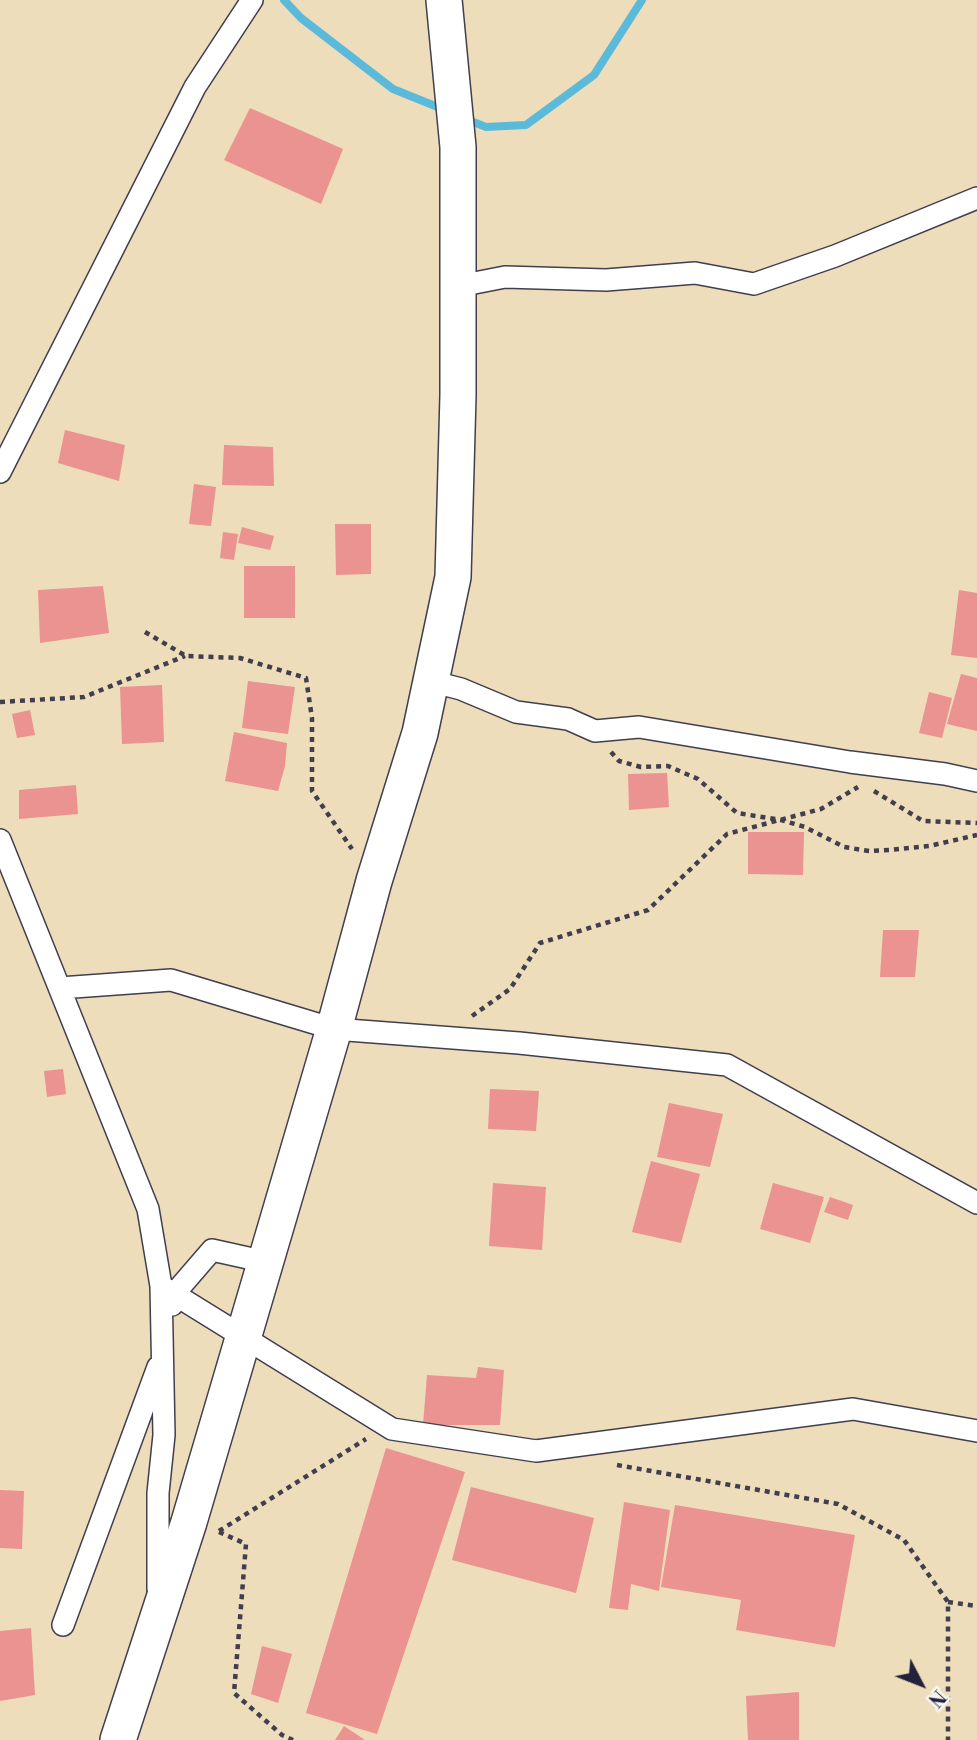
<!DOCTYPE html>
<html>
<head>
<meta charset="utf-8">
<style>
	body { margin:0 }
	#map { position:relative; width:977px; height:1740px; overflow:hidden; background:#eeddba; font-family:"Libre Bodoni",serif }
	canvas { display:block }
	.north { position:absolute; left:886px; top:1649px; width:70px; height:70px; -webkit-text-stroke:5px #f6f6f2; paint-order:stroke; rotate:132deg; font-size:19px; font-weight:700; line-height:28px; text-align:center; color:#22223b }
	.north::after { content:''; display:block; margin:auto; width:24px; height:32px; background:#22223b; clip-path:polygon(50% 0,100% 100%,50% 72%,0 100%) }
</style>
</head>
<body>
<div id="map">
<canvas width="977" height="1740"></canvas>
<div class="north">N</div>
</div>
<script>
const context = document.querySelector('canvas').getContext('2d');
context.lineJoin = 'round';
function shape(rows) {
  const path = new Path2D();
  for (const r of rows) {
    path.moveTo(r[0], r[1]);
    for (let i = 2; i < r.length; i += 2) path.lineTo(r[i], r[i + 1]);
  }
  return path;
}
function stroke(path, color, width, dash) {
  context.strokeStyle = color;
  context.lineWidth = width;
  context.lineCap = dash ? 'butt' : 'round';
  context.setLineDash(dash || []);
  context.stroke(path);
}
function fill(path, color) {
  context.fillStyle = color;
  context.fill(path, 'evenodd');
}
stroke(shape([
	[284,0,301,18,393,89,445,110],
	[463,118,486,127,526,125,594,75,642,0]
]), '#5bb9d9', 8);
fill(shape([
	[250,108,343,149,321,204,224,160],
	[65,430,125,445,119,481,58,463],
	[224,445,273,447,274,486,222,485],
	[194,484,216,487,211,526,189,524],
	[335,524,371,524,371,574,336,575],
	[242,527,274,536,270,550,238,543],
	[223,532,238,534,234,560,220,558],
	[244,566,295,566,295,618,244,618],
	[103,586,109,633,40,643,38,590],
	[959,590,977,593,977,658,951,655],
	[961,674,977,678,977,731,947,724],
	[248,681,295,687,288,734,242,728],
	[162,685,164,742,122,744,120,687],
	[929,692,952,698,942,738,919,733],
	[30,710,35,735,17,738,12,714],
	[234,732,287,743,285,766,278,791,225,781],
	[667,773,669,807,629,810,628,774],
	[76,785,78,814,19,819,19,790],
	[748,832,804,832,803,875,748,874],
	[883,930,919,930,915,977,880,977],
	[63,1069,66,1094,47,1097,44,1071],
	[490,1089,539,1091,536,1131,488,1129],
	[669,1103,723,1114,710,1167,657,1157],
	[651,1161,700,1174,681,1243,632,1232],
	[493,1183,546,1187,542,1250,489,1246],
	[773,1183,824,1197,810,1243,760,1229],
	[830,1197,853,1205,848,1220,824,1212],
	[478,1367,504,1370,500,1425,423,1425,427,1375,476,1378],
	[386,1448,465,1472,377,1734,306,1713],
	[471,1487,594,1518,576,1593,452,1560],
	[0,1490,24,1491,22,1549,0,1548],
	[624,1502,670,1510,659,1591,631,1584,628,1610,609,1608],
	[675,1505,855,1535,835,1647,736,1630,741,1600,661,1587],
	[31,1628,35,1695,0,1701,0,1631],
	[262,1646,292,1654,278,1703,251,1694],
	[799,1692,799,1740,748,1740,746,1696],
	[344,1726,365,1740,335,1740]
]), '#ea9390');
const minor = shape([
	[459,286,505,277,606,280,695,273,754,284,835,256,977,198],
	[0,472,195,87,252,0],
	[430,681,461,689,516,712,568,719,595,731,639,727,850,762,945,774,977,781],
	[0,840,148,1209,161,1286,164,1435,158,1493,158,1589],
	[60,988,171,980,334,1029,519,1043,727,1065,977,1203],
	[161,1286,392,1429,536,1451,853,1409,977,1431],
	[172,1305,174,1294,212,1250,266,1262],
	[63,1625,158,1367]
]);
const trunk = shape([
	[118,1740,189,1522,334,1029,374,881,420,733,453,577,458,395,458,147,444,0]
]);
stroke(minor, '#413e4e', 24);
stroke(trunk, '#413e4e', 38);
stroke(shape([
	[145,632,186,656,240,658,306,678,312,718,312,791,352,849],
	[0,702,84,697,185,656],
	[611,752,619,761,641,767,668,766,698,779,737,813,781,820,805,827,844,847,869,851,890,850,929,846,977,835],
	[874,791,923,821,977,823],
	[472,1016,510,989,540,943,648,910,727,834,821,809,858,787],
	[617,1465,838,1504,904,1540,948,1602,948,1740],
	[219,1531,366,1439],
	[219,1532,246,1544,234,1693,282,1735,293,1740],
	[948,1602,977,1606]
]), '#413e4e', 4.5, [5, 5]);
stroke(minor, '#fff', 21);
stroke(trunk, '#fff', 35);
</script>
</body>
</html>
